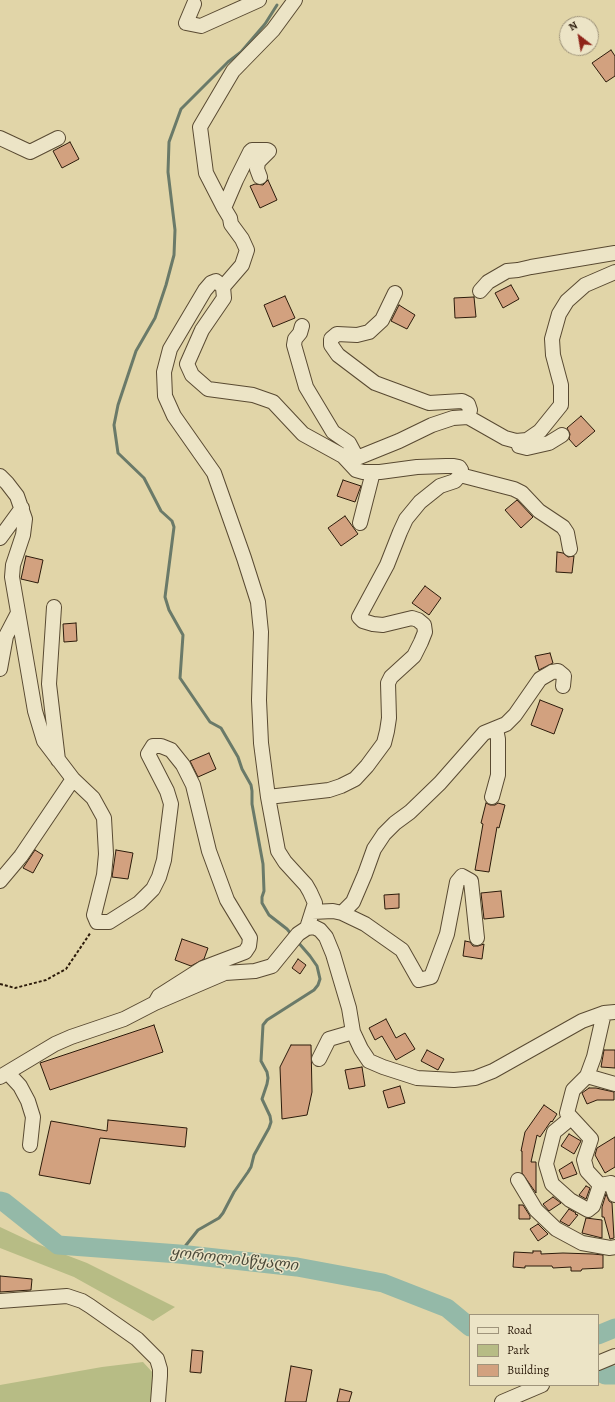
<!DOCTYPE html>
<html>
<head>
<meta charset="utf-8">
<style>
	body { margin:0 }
	#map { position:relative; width:615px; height:1402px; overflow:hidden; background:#e1d5a8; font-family:Alegreya,serif }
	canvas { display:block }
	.legend { position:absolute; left:469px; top:1314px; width:130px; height:72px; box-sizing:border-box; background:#ece4c6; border:1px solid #9f947b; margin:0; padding:5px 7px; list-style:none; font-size:12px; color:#2c1b0b }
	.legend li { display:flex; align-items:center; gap:8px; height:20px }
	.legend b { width:20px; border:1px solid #9f947b }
	.north { position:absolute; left:559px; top:16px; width:40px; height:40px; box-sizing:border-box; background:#ece4c6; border:1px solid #9f947b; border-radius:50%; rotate:329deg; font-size:11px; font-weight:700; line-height:16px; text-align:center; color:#2c1b0b }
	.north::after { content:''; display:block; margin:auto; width:14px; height:18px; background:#8f2418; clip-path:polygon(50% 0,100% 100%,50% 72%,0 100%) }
</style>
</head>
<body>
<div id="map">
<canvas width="615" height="1402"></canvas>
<ul class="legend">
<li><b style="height:5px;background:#ece4c6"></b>Road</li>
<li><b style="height:11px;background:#b7bc85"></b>Park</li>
<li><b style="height:11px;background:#d2a17f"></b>Building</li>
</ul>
<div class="north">N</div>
</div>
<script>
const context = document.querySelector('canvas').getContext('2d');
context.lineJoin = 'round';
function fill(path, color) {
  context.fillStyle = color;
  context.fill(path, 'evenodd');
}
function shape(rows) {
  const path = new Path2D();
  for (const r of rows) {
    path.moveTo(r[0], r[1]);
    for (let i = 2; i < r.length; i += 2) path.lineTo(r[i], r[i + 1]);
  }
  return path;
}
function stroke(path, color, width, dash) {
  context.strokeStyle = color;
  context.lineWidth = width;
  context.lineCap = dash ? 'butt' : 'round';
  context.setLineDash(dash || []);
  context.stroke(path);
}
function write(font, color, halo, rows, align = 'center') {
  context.font = font + ' Alegreya,"Noto Serif Georgian",serif';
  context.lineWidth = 3;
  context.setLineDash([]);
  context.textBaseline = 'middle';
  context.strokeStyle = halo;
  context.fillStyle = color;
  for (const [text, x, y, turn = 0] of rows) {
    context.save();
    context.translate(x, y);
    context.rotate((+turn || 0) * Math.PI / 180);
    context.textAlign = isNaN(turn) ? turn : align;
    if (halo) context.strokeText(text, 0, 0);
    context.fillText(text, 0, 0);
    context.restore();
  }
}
fill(shape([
	[0,1227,32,1242,87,1263,175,1307,153,1321,74,1277,0,1248],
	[143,1362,154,1374,152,1402,0,1402,0,1385,102,1367]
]), '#b7bc85');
stroke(shape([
	[277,5,265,24,241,52,228,62,181,109,169,142,168,172,175,230,174,255,166,285,155,318,136,351,118,405,114,425,118,453,144,478,161,511,172,521,174,527,165,597,169,610,183,635,180,678,210,722,221,728,238,757,242,769,251,785,252,791,252,804,263,864,264,891,262,897,262,903,269,915,287,929,292,935],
	[179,1254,198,1230,219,1218,223,1213,234,1192,248,1172,251,1167,254,1155,269,1128,271,1122,270,1116,262,1099,267,1084,268,1078,267,1072,261,1061,263,1025,267,1020,314,990,318,985,320,979,317,966,310,956,297,941]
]), '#6a7a69', 3);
stroke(shape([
	[0,1201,4,1202,58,1245,179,1254,297,1267,383,1283,447,1308,470,1327],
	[598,1335,615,1328],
	[598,1370,605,1375,615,1375]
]), '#94b9a8', 19);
const building = shape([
	[611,50,615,56,615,76,606,82,592,63,611,50],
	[70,142,79,159,62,168,53,151,70,142],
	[268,180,277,200,260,208,250,186,255,184,263,185,268,180],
	[511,285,519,299,503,308,495,293,511,285],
	[285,296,295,318,273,327,264,305,285,296],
	[474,297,476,317,455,318,454,298,474,297],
	[399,305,415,315,407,329,391,321,399,305],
	[581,416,595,431,576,447,569,439,570,434,567,428,581,416],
	[343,480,361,486,355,502,337,496,343,480],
	[517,500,533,517,521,528,505,510,517,500],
	[345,516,358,534,341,546,328,528,345,516],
	[557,552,563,553,568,557,574,556,572,573,556,572,557,552],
	[26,556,43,560,38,583,21,579,26,556],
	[425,586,441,598,429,615,412,603,425,586],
	[76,623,77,641,64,642,63,624,76,623],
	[550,653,553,663,539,670,535,656,550,653],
	[540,700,563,709,554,734,531,725,540,700],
	[209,753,216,769,198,777,190,761,209,753],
	[486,803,490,805,495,805,498,803,505,805,499,828,497,827,489,872,475,870,483,824,481,823,486,803],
	[35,850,43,855,33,873,23,868,35,850],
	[116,850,133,853,128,879,112,877,116,850],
	[501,891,504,917,484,919,481,893,501,891],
	[399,894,399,908,385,909,384,895,399,894],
	[182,939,208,948,204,959,191,966,175,960,182,939],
	[465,941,470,942,473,946,478,946,484,944,482,959,463,956,465,941],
	[298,959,306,965,300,974,292,968,298,959],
	[386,1019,396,1038,405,1033,415,1049,396,1060,382,1036,375,1040,369,1028,386,1019],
	[154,1025,163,1052,50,1090,40,1063,154,1025],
	[291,1045,311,1045,312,1092,307,1115,282,1119,280,1067,291,1045],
	[427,1050,444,1059,438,1070,421,1061,427,1050],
	[604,1050,615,1050,615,1068,601,1067,604,1050],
	[362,1067,365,1086,349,1089,345,1070,362,1067],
	[400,1086,405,1103,388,1108,383,1091,400,1086],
	[589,1088,596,1088,614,1092,614,1100,597,1100,587,1104,582,1093,589,1088],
	[544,1105,557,1114,552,1122,551,1121,540,1137,537,1135,531,1162,536,1162,536,1193,522,1173,522,1151,521,1151,525,1132,544,1105],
	[108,1120,187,1128,185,1147,100,1138,90,1184,39,1175,51,1121,107,1131,108,1120],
	[569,1134,581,1141,574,1154,561,1146,569,1134],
	[615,1137,615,1167,605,1173,595,1155,597,1148,615,1137],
	[572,1162,577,1174,563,1179,559,1170,572,1162],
	[586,1186,590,1188,586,1199,579,1195,586,1186],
	[606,1194,609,1201,612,1203,614,1238,610,1239,604,1217,602,1217,602,1207,606,1194],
	[553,1197,561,1203,549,1211,543,1204,553,1197],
	[519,1205,523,1205,530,1216,530,1219,519,1219,519,1205],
	[569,1209,576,1213,575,1214,578,1215,569,1226,560,1221,569,1209],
	[586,1218,602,1220,602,1238,582,1233,586,1218],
	[538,1224,548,1234,538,1241,530,1229,538,1224],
	[533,1251,541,1251,541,1254,563,1253,593,1254,603,1255,603,1268,582,1269,581,1271,571,1271,571,1267,553,1268,552,1266,525,1266,525,1268,513,1267,514,1252,533,1253,533,1251],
	[0,1276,32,1279,31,1290,0,1292,0,1276],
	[192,1350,203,1351,201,1373,190,1372,192,1350],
	[291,1366,312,1370,306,1402,285,1402,291,1366],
	[340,1389,352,1392,349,1402,337,1402,340,1389]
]);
fill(building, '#d2a17f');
stroke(building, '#2c1b0b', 1);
const minor = shape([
	[194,4,186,23,201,26,259,0],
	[0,138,30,152,58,138],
	[224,208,206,173,200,127,233,71,273,30,295,0],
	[223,287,242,265,247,250,242,239,231,224,230,218,224,208,236,180,250,152,252,150,267,150,269,151,258,162,257,169,260,177],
	[480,291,488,282,507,271,518,270,531,267,615,253],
	[395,293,382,320,369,332,357,335,337,334,331,339,331,345,338,355,375,383,429,403,462,401,468,404,470,410,468,417],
	[302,326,300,333,295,339,294,345,306,387,333,432,349,443,357,458],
	[518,443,519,446,527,448,549,443,562,435],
	[343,456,357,458,399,441,432,425,453,418,468,417,505,438,516,441,527,440,540,431,561,405,561,385,553,355,552,339,559,314,567,301,585,285,615,272],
	[460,475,514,489,522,493,539,511,563,527,567,533,570,549],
	[0,476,7,483,17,496,25,519,23,535,13,565,12,577,35,711,44,741,73,779,93,798,104,818,106,854,104,875,94,915,97,922,109,922,139,903,153,889,159,877,164,860,171,804,167,791,148,754,153,746,161,746,171,750,183,765,193,785,209,851,227,900,250,938,249,946,245,952,203,968,159,996,155,1003,225,973,255,971,272,966,298,934,307,928,314,927,320,930,326,937,333,954,349,1008,353,1032,361,1049,369,1061,383,1067,417,1078,454,1080,475,1078,493,1071,582,1021,604,1013,615,1012],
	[360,523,373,472],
	[0,538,22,508],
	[54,607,49,684,58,760],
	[0,669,6,636,18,613],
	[268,797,329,790,341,786,355,779,367,766,384,743,387,731,389,718,388,683,391,677,414,656,421,642,425,632,424,625,418,620,412,618,383,625,373,624,363,621,359,617,387,565,400,532,406,519,420,502,440,486,455,481,460,475,461,470,459,467,454,466,446,466,417,467,380,472,363,472,356,470,343,456,303,434,273,402,253,395,208,389,192,375,187,364,202,330,224,298,223,287,216,281,211,283,205,290,170,349,164,372,165,396,174,416,214,473,244,558,258,602,261,632,259,700,261,743,268,797,278,851,285,862,306,885,310,892,315,903,307,928],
	[492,797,498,775,498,739,496,729],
	[0,881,21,856,73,779],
	[312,912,333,911,342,913,353,902,365,874,374,849,384,834,395,823,410,812,440,783,484,733,506,724,515,715,540,679,552,672,558,671,564,676,563,686],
	[342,913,365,924,402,950,419,980,431,977,447,934,457,882,462,876,471,881,477,938],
	[604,1013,594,1057,587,1076,573,1090,567,1113,591,1139,584,1160,587,1171,600,1185,611,1183,615,1195],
	[319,1059,329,1039,353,1032],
	[8,1073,20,1086,28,1101,33,1117,30,1145],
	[587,1076,615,1084],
	[0,1077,55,1044,71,1037,124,1019,155,1003],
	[571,1118,554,1132,546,1164,552,1184,570,1200,588,1210,593,1206,600,1185],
	[518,1180,536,1210,556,1229,582,1243,610,1248,615,1247],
	[0,1301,67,1296,82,1301,90,1306,137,1339,157,1359,160,1369,160,1376,158,1402],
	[598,1363,615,1356],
	[502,1402,542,1385]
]);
stroke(minor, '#594a32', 16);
stroke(shape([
	[0,984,15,988,46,980,66,969,91,932]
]), '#2c1b0b', 2, [3, 2]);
stroke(minor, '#ece4c6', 14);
write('italic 15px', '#4b4a3a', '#ece4c6', [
	["ყოროლისწყალი",234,1260,6]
]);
</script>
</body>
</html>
